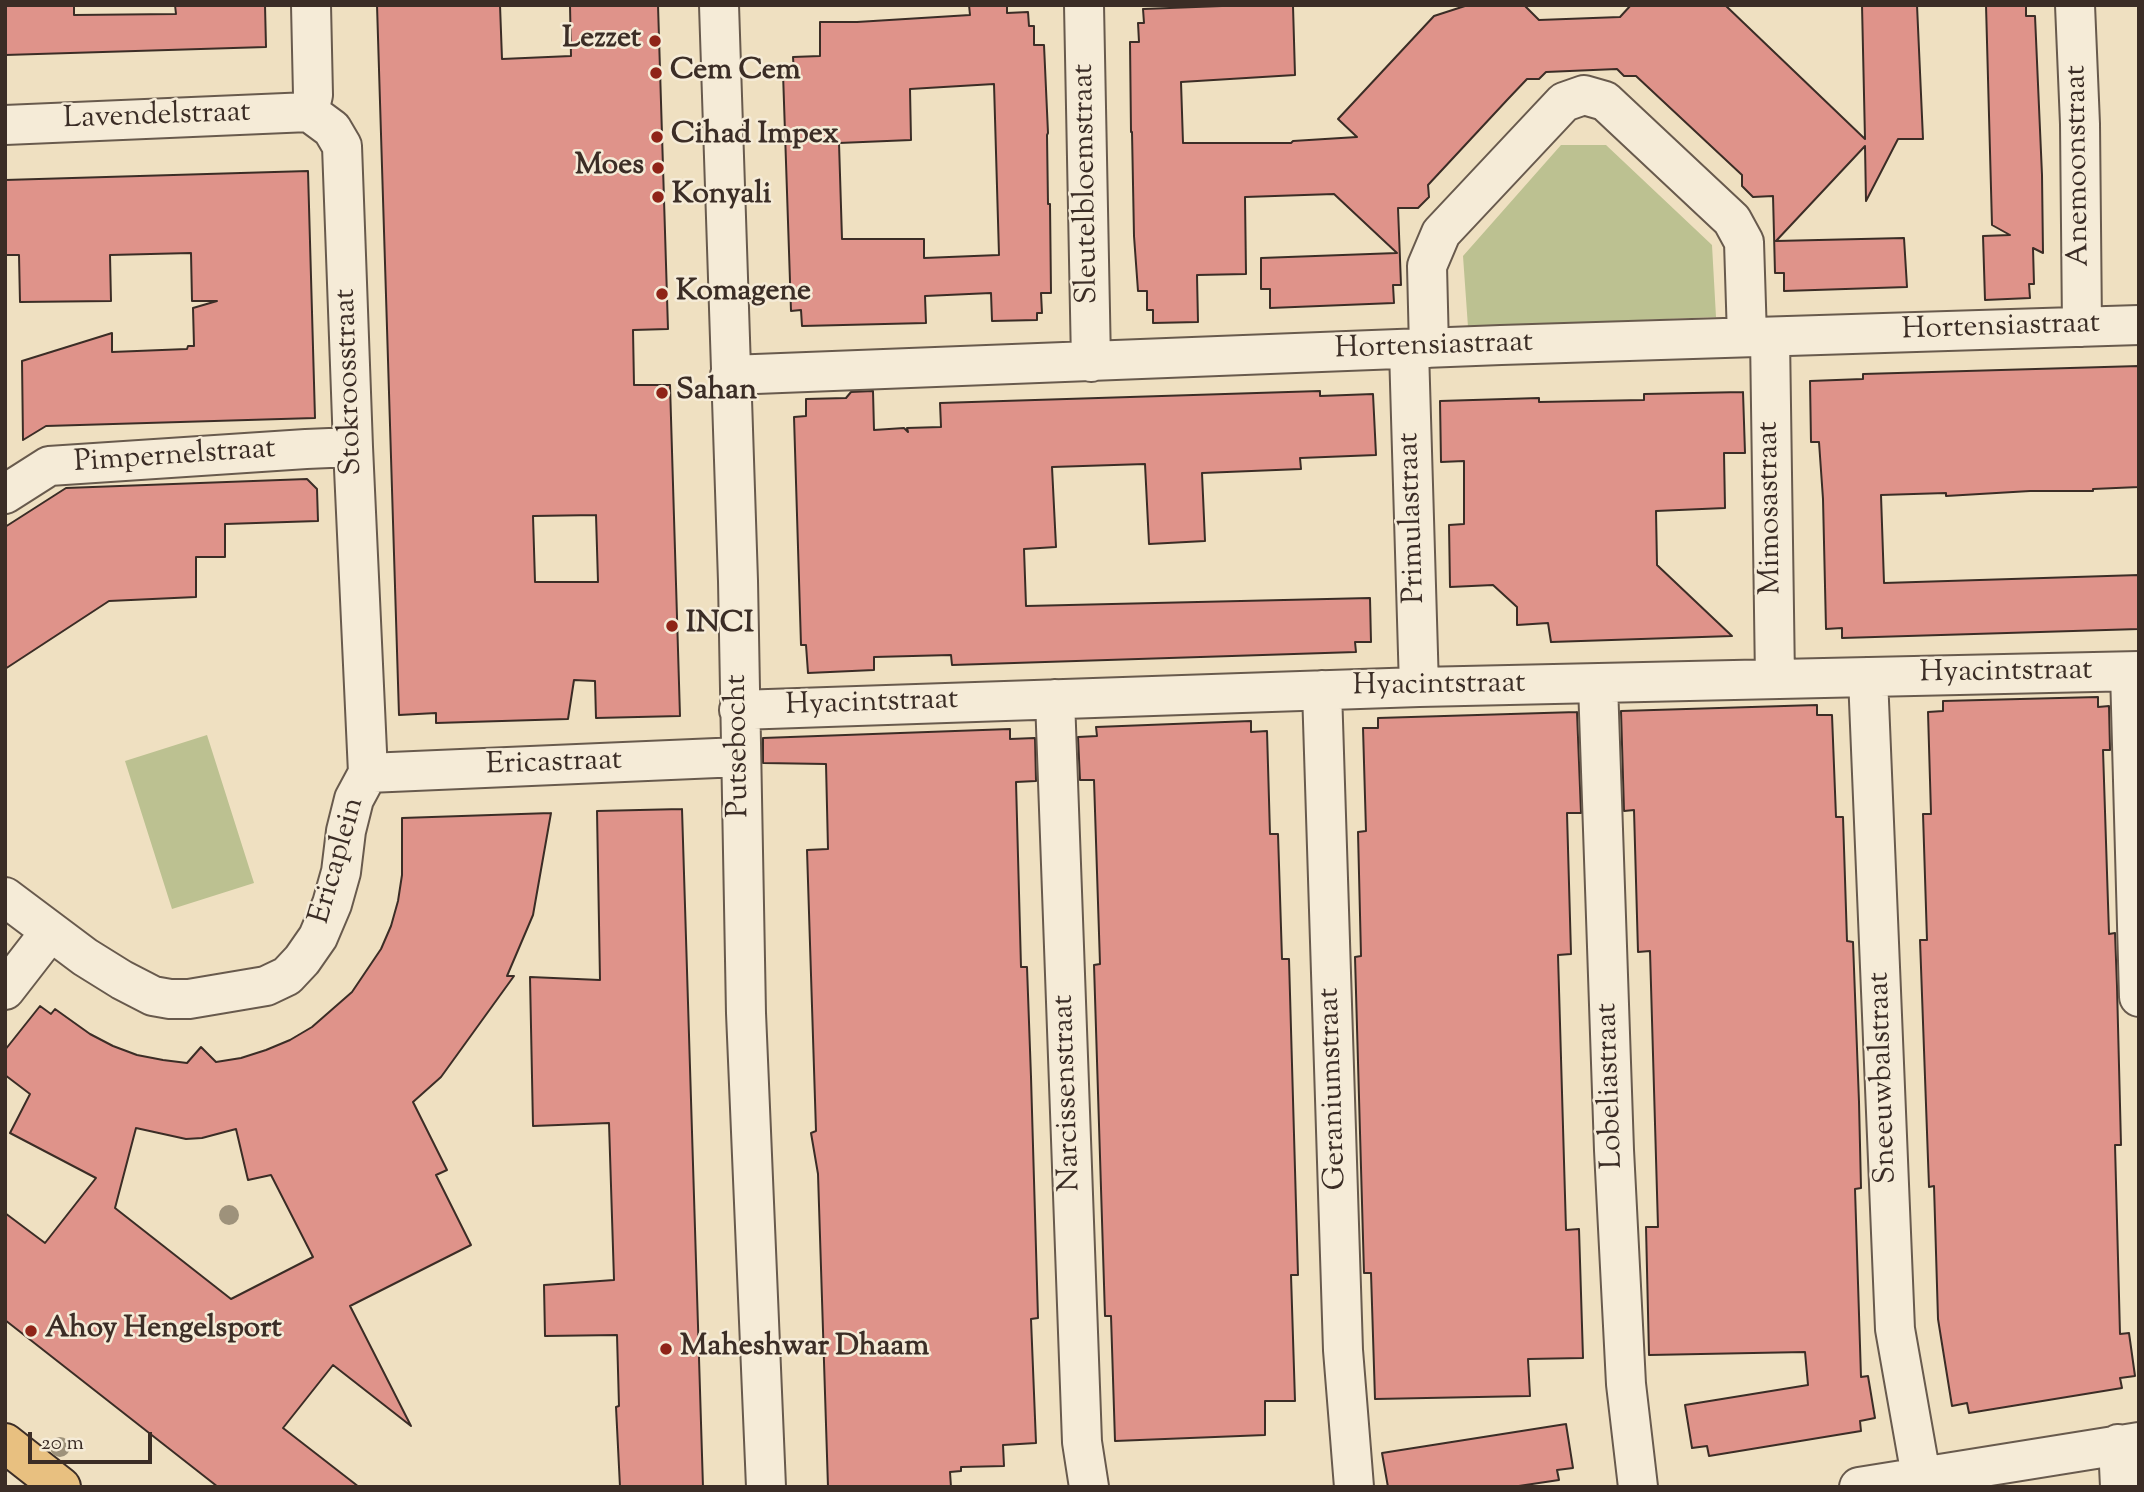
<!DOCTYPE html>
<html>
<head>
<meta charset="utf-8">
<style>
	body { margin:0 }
	#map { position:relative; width:2144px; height:1492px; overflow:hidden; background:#efe0c1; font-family:"Sorts Mill Goudy",serif }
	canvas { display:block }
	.frame { position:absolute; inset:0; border:7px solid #3b2d26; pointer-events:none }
	.scale { position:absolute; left:28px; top:1432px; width:124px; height:32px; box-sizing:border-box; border:4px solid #3b2d26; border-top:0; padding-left:9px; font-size:21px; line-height:24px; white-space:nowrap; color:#3b2d26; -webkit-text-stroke:5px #f5ebd7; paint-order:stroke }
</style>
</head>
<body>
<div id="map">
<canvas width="2144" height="1492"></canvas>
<div class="frame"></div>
<div class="scale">20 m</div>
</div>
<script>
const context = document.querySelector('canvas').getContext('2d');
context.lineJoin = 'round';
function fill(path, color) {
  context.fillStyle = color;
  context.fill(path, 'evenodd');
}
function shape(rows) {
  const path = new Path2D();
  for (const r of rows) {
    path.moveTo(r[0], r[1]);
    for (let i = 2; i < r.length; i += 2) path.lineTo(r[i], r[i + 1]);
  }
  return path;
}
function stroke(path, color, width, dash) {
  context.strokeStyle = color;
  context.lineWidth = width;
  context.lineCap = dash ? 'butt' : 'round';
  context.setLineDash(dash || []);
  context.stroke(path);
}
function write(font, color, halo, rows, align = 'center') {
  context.font = font + ' "Sorts Mill Goudy",serif';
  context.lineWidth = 5;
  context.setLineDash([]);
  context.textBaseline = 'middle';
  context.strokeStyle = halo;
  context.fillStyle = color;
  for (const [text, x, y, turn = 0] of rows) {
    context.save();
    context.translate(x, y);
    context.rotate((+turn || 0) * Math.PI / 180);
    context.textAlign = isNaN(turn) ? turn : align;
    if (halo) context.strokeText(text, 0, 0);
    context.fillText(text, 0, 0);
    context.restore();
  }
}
fill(shape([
	[1561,145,1606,145,1712,245,1716,317,1468,327,1463,256],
	[207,735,254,883,172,909,125,761]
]), '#bcc191');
const building = shape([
	[5,5,74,5,74,15,176,14,175,5,265,5,266,47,5,55,5,5],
	[377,5,500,5,502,59,571,56,570,5,658,5,668,329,633,330,634,385,670,385,680,716,596,718,595,681,574,680,568,719,436,723,436,713,399,715,377,5],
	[596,515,598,582,535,582,533,516,596,515],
	[969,5,1007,5,1007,13,1028,12,1029,26,1034,26,1034,45,1044,45,1048,133,1047,135,1048,204,1050,204,1051,293,1041,293,1042,313,1037,313,1037,320,992,321,991,293,925,296,926,323,802,326,801,310,791,311,783,73,794,73,793,57,820,56,820,22,857,22,970,15,969,5],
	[994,84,999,255,924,258,924,239,842,239,839,143,911,140,910,89,994,84],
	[1468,5,1524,5,1539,20,1620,17,1631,5,1725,5,1865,139,1862,5,1917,5,1923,139,1898,139,1866,201,1865,146,1776,241,1904,238,1907,287,1784,291,1784,273,1775,273,1773,196,1753,197,1742,186,1742,175,1636,76,1624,76,1617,69,1546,72,1539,79,1527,79,1508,99,1428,185,1429,197,1418,208,1398,208,1401,285,1393,285,1394,303,1270,308,1270,289,1261,289,1261,258,1397,253,1334,194,1245,197,1246,274,1197,275,1198,322,1153,323,1153,310,1147,310,1147,291,1138,291,1134,236,1132,132,1131,132,1130,42,1139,42,1138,23,1144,23,1143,9,1222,6,1293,6,1295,75,1181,82,1183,143,1291,143,1293,141,1357,137,1338,119,1434,16,1468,5],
	[1986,5,2026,5,2026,16,2035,16,2042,175,2043,253,2033,248,2034,284,2029,284,2030,298,1985,300,1983,236,2010,235,1992,225,1986,5],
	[308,171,315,418,46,426,23,440,22,361,112,333,112,352,187,349,188,346,194,346,193,308,217,301,192,301,191,253,110,255,111,301,20,302,19,255,5,255,5,180,308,171],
	[2139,366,2139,487,2093,489,2093,491,2030,491,1946,496,1946,493,1881,495,1884,583,2139,575,2139,629,1842,638,1842,628,1826,629,1823,499,1819,442,1811,442,1810,381,1863,379,1863,374,2139,366],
	[873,391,874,430,904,428,908,432,907,428,941,427,940,403,1320,391,1320,396,1373,394,1376,455,1300,458,1301,469,1202,473,1205,541,1149,544,1145,464,1052,467,1056,547,1024,549,1026,606,1370,598,1371,642,1355,642,1356,652,952,665,951,655,874,657,874,670,808,673,806,645,801,645,794,417,806,416,806,399,846,398,851,392,873,391],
	[1743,392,1745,453,1724,453,1725,508,1656,511,1657,565,1732,636,1551,642,1548,623,1517,625,1517,607,1493,585,1450,587,1449,525,1464,524,1464,461,1441,462,1440,401,1539,398,1539,402,1644,400,1644,394,1743,392],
	[307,479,317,489,318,521,225,524,225,557,196,557,196,597,109,601,5,669,5,527,66,488,307,479],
	[2098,697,2098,707,2109,706,2110,750,2103,750,2109,934,2115,933,2117,986,2121,1145,2115,1145,2120,1334,2129,1333,2135,1376,2120,1378,2122,1388,1969,1413,1967,1403,1952,1406,1938,1319,1934,1186,1929,1187,1920,940,1927,940,1923,814,1931,814,1928,712,1943,711,1943,701,2098,697],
	[1817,705,1817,715,1832,715,1836,817,1843,817,1847,941,1853,942,1859,1102,1861,1188,1855,1189,1861,1377,1868,1376,1875,1418,1860,1421,1861,1431,1709,1456,1707,1446,1692,1448,1685,1405,1808,1385,1805,1352,1649,1355,1646,1227,1658,1227,1650,951,1638,952,1634,810,1624,811,1621,711,1817,705],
	[1577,712,1581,813,1567,813,1571,954,1558,955,1566,1230,1579,1229,1583,1358,1528,1359,1530,1396,1375,1399,1371,1273,1364,1273,1355,957,1361,956,1358,832,1366,831,1363,728,1378,728,1378,718,1577,712],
	[1251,721,1251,732,1267,731,1270,834,1278,834,1282,959,1289,959,1298,1275,1291,1275,1295,1401,1265,1401,1265,1435,1115,1441,1111,1316,1105,1316,1094,965,1100,964,1094,780,1080,780,1078,737,1097,736,1096,727,1251,721],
	[1010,729,1010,739,1035,738,1036,781,1016,782,1021,967,1027,967,1031,1077,1038,1318,1031,1319,1036,1443,1003,1445,1004,1466,961,1467,961,1471,950,1472,951,1487,828,1487,818,1174,811,1133,816,1131,807,850,828,849,826,764,763,763,763,738,1010,729],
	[682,809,703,1487,620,1487,616,1407,619,1406,617,1335,545,1336,544,1285,614,1280,609,1123,533,1126,530,977,600,980,597,811,682,809],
	[551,813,533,915,507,976,514,976,441,1077,413,1102,447,1170,436,1175,471,1245,350,1306,411,1426,333,1365,283,1428,359,1487,218,1487,5,1320,5,1213,45,1243,96,1178,10,1133,30,1094,5,1075,5,1050,40,1006,51,1014,55,1009,90,1034,113,1046,137,1055,163,1060,187,1063,201,1047,216,1062,241,1058,266,1050,290,1040,312,1027,352,992,381,949,391,926,398,901,402,875,402,818,551,813],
	[136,1128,186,1139,202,1138,236,1129,248,1180,271,1175,313,1257,231,1299,115,1208,136,1128],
	[1566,1424,1573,1468,1557,1470,1559,1480,1512,1487,1388,1487,1382,1453,1566,1424]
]);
fill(building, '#df938a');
stroke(building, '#3b2d26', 2);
const minor = shape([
	[719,5,738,581,746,1013,766,1487],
	[1084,5,1091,362],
	[2075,5,2080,124,2082,327],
	[309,112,332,129,342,146,353,447,368,773],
	[309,112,313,95,311,5],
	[5,125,309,112],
	[1770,337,1775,679],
	[1429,348,1427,266,1441,233,1564,102,1584,95,1605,101,1732,220,1744,242,1747,337],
	[1409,350,1419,687],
	[730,375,1501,345,2139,325],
	[5,494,49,466,306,449,353,447],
	[2130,672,2139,997],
	[1868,677,1895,1329,1921,1476],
	[1598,684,1614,1150,1626,1384,1638,1487],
	[1322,690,1343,1350,1354,1487],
	[1055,699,1082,1442,1089,1487],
	[739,710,1419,687,2139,671],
	[368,773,740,757],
	[5,897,85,957,122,980,153,996,170,999,189,999,266,986,287,976,302,960,318,937,332,904,341,872,346,831,354,799,368,773],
	[5,990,50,932],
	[2118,1444,2120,1487],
	[1859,1487,2139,1442]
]);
const major = shape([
	[5,1443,61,1487]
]);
stroke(minor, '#685a4d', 42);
stroke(major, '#3b2d26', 42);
stroke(minor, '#f5ebd7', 38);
stroke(major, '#e8c080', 38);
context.fillStyle = '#9e927b';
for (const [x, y] of [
	[229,1215],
	[60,1447]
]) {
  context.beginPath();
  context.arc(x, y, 10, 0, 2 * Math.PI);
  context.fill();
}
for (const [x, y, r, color] of [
	[655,41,7,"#8f2418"],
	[656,73,7,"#8f2418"],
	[657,137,7,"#8f2418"],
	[658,168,7,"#8f2418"],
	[658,197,7,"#8f2418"],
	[662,294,7,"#8f2418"],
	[662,393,7,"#8f2418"],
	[672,626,7,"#8f2418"],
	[31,1331,7,"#8f2418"],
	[666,1349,7,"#8f2418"]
]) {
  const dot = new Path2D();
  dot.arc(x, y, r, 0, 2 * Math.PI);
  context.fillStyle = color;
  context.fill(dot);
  stroke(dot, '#f5ebd7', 2.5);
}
write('bold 30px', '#3b2d26', '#f5ebd7', [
	["Lezzet",641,41,"right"],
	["Cem Cem",670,73],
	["Cihad Impex",671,137],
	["Moes",644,168,"right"],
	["Konyali",672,197],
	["Komagene",676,294],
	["Sahan",676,393],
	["INCI",686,626],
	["Ahoy Hengelsport",45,1331],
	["Maheshwar Dhaam",680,1349]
], 'left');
write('30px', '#3b2d26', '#f5ebd7', [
	["Lavendelstraat",157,118,-2],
	["Anemoonstraat",2080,166,-91],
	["Sleutelbloemstraat",1088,184,-91],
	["Hortensiastraat",2001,329,-2],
	["Hortensiastraat",1434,348,-2],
	["Stokroosstraat",351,382,-92],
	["Pimpernelstraat",175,458,-4],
	["Mimosastraat",1772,508,-91],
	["Primulastraat",1414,518,-92],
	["Hyacintstraat",2006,674,-1],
	["Hyacintstraat",1439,687,-1],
	["Hyacintstraat",872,705,-2],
	["Putsebocht",740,746,-91],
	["Ericastraat",554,765,-2],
	["Ericaplein",339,861,-74],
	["Sneeuwbalstraat",1885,1078,-92],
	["Lobeliastraat",1612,1086,-92],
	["Geraniumstraat",1335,1089,-92],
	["Narcissenstraat",1069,1093,-92]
]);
</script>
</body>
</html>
